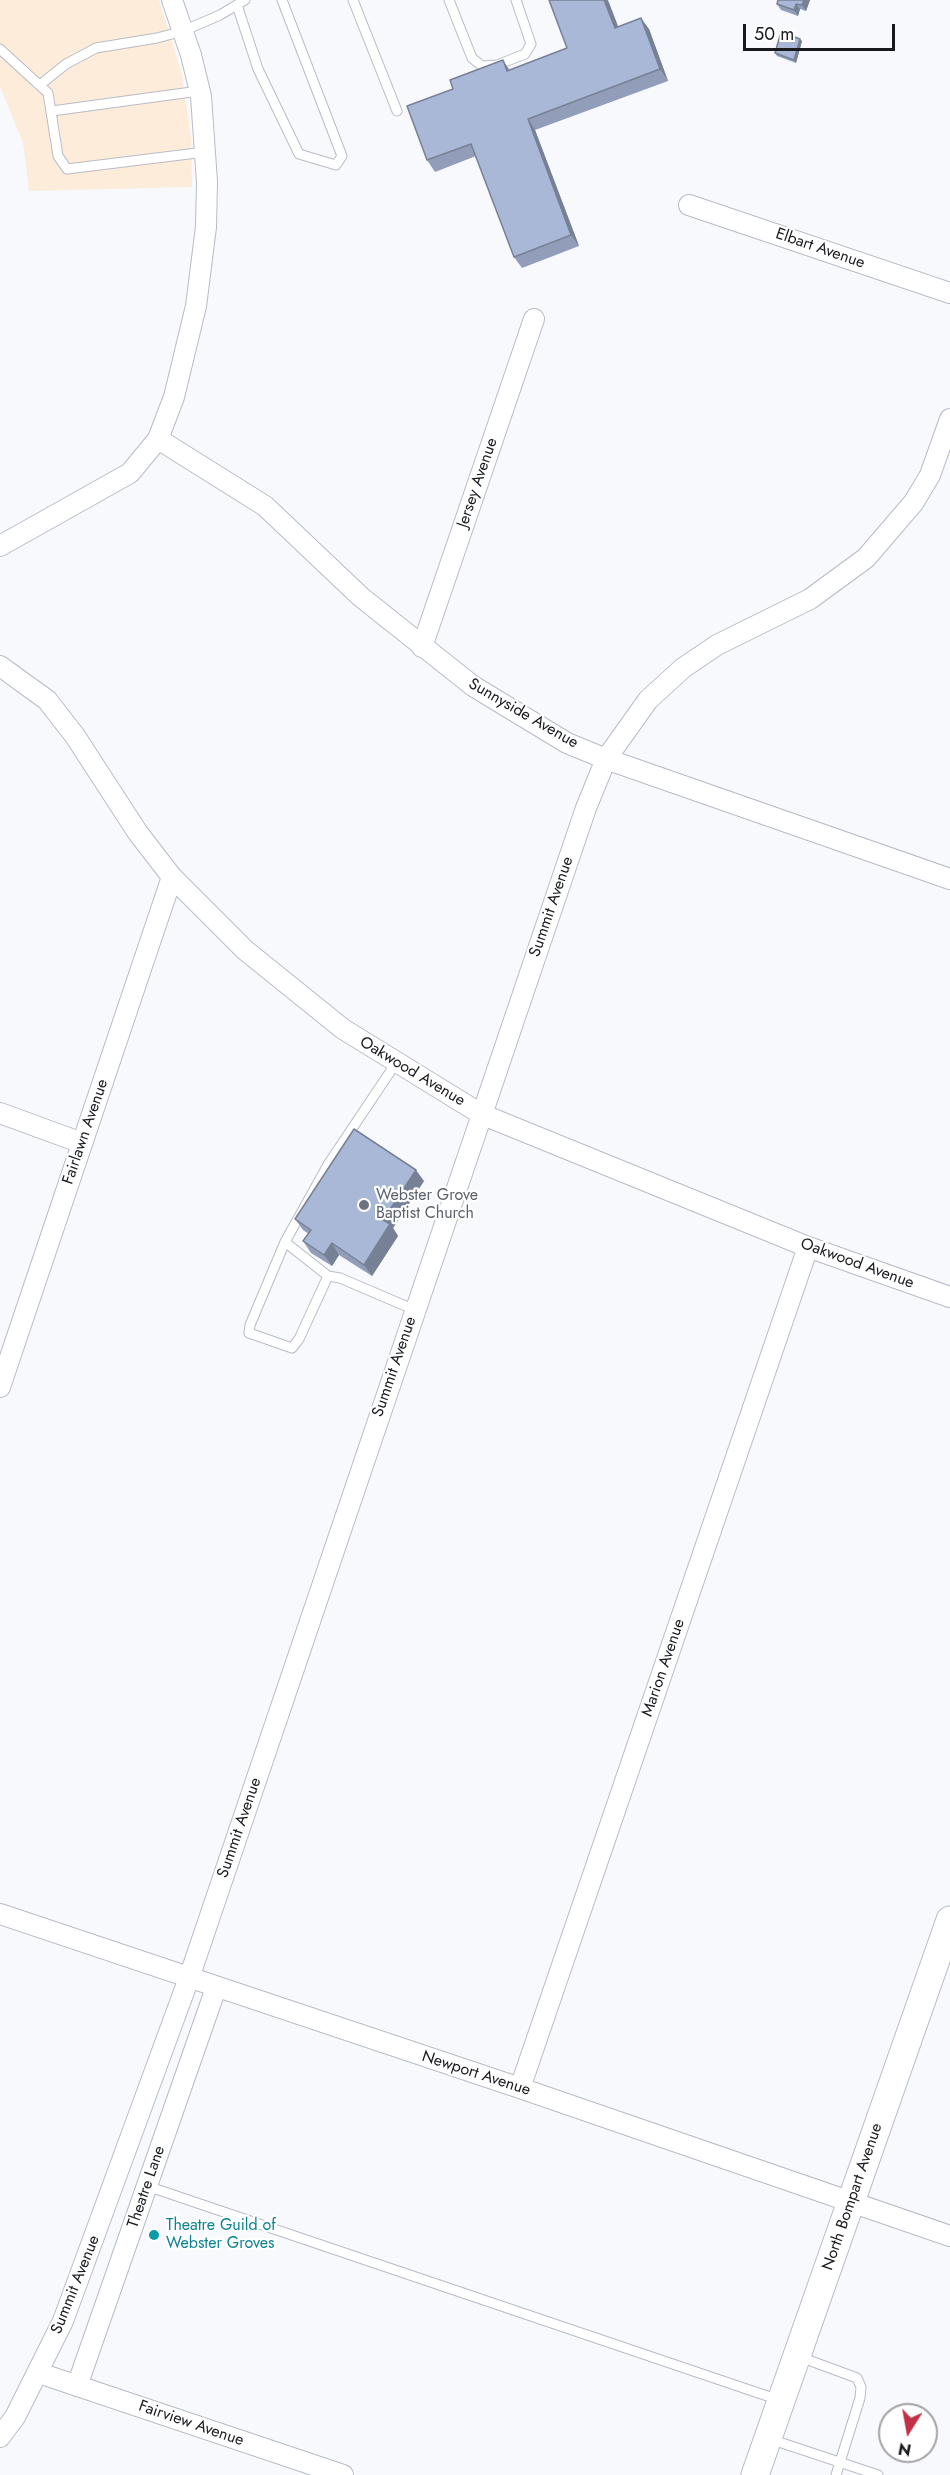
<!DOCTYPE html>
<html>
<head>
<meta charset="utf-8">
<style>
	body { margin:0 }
	#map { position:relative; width:950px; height:2475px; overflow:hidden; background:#f7f9fd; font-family:Jost,sans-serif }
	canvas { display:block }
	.north { position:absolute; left:878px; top:2403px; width:60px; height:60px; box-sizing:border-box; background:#fff; border:2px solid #a3a3a5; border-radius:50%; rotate:191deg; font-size:16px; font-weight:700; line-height:24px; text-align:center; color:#181a1e }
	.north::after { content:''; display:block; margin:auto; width:21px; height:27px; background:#c23146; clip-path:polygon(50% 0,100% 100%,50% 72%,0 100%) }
	.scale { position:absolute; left:743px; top:24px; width:152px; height:27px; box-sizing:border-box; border:3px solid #181a1e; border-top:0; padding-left:8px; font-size:18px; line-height:21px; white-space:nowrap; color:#181a1e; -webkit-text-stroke:4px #fff; paint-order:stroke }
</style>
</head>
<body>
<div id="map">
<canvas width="950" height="2475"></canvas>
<div class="north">N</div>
<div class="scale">50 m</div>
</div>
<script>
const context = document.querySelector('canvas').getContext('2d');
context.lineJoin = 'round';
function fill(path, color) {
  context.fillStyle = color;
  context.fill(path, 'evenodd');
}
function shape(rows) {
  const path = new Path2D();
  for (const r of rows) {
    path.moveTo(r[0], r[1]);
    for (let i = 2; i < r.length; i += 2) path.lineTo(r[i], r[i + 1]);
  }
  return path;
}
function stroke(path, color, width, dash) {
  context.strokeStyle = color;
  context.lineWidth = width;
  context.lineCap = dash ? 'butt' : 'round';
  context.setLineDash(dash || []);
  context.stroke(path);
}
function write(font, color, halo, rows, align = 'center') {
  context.font = font + ' Jost,sans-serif';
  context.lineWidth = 4.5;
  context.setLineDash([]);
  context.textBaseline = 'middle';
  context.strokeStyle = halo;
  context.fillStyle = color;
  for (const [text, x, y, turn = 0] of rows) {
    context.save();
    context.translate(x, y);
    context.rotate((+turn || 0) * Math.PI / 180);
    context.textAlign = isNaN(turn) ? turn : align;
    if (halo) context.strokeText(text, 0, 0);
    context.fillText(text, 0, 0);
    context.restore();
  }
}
fill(shape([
	[0,0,159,0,182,74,191,138,192,187,29,191,23,143,0,87]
]), '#fdecda');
const lane = shape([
	[353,0,397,111],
	[449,0,472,58,482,66,497,65,525,54,531,44,516,0],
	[237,5,258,69,299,154,336,165,342,156,282,0],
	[0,49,48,93,58,156,67,169,205,152],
	[41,84,66,64,96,48,157,38,183,31,220,15,245,0],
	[52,111,199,91],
	[285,1242,328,1276,340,1278,415,1310],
	[328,1276,299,1339,292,1348,249,1333,250,1325,285,1242,329,1163,396,1063],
	[147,2186,779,2400],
	[800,2357,857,2378,861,2387,860,2398,836,2475],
	[770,2439,878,2475]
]);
const street = shape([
	[689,205,950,293],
	[158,439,265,506,361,597,473,686,567,743,606,759,950,879],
	[0,546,130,473,158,439,174,397,196,306,206,227,207,182,201,96,191,55,172,0],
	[422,647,534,319],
	[0,666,47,700,75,736,138,833,172,877,245,950,343,1029,481,1114,808,1247,950,1297],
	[0,1113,82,1143],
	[0,1387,172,877],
	[0,1914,520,2088,950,2236],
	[520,2088,808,1247],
	[39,2373,343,2475],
	[77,2386,216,1988],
	[0,2437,15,2417,63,2321,189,1978,586,808,606,759,648,700,683,668,717,645,810,599,866,558,914,502,930,475,950,419]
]);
const secondary = shape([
	[755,2475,950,1920]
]);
stroke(lane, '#b7bcc6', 11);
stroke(street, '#b7bcc6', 22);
stroke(secondary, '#b7bcc6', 29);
stroke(lane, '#fff', 9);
stroke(street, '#fff', 20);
stroke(secondary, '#fff', 27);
fill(shape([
	[776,0,810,0,806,11,800,9,798,16,781,10,777,4,778,0],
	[618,26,649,29,668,81,535,130,579,246,522,268,514,257,476,156,435,172,427,160,510,70,567,48],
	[802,41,796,63,777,56,775,53],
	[424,1181,393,1228,398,1236,372,1276,339,1255,332,1266,311,1253,303,1241,309,1234,303,1230,295,1219]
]), '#929eb9');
fill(shape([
	[604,0,608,0,623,39,615,28],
	[804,0,810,0,806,11,802,5],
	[796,4,800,9,798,16,794,10],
	[641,18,649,29,668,81,660,69],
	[800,39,802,41,796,63,794,60],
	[503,60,510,71,507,71],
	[528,119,535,130,579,246,571,235],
	[416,1170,424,1181,393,1228,398,1236,372,1276,364,1265,383,1220],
	[332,1243,339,1255,332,1266,324,1255]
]), '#778196');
const building = shape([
	[549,0,604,0,615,28,641,18,660,69,528,119,571,235,514,257,471,144,427,160,407,106,453,89,450,80,503,60,507,71,567,48,549,0],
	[778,0,804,0,802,5,796,4,794,10,777,4,778,0],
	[781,32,800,39,794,60,775,53,781,32],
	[354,1129,416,1170,383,1220,390,1224,364,1265,332,1243,324,1255,303,1241,311,1230,295,1219,354,1129]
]);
fill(building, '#aab8d7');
stroke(building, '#778196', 1.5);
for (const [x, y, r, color] of [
	[364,1205,6,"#6b7280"],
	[154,2235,6,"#0f9aa8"]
]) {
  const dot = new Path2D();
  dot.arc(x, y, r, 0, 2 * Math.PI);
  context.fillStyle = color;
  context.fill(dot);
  stroke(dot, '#fff', 2);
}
write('16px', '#181a1e', '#fff', [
	["Elbart Avenue",820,249,19],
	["Jersey Avenue",478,483,-71],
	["Sunnyside Avenue",523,714,30],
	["Summit Avenue",552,907,-71],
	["Oakwood Avenue",412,1072,31],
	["Fairlawn Avenue",86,1132,-71],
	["Oakwood Avenue",857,1264,20],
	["Summit Avenue",395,1367,-71],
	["Marion Avenue",664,1668,-71],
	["Summit Avenue",240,1828,-71],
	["Newport Avenue",476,2074,18],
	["Theatre Lane",147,2187,-71],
	["North Bompart Avenue",853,2197,-71],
	["Summit Avenue",76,2285,-68],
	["Fairview Avenue",191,2424,19]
]);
write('16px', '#5b616d', '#fff', [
	["Webster Grove",376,1196],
	["Baptist Church",376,1214]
], 'left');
write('16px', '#0d838f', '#fff', [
	["Theatre Guild of",166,2226],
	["Webster Groves",166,2244]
], 'left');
</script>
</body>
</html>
